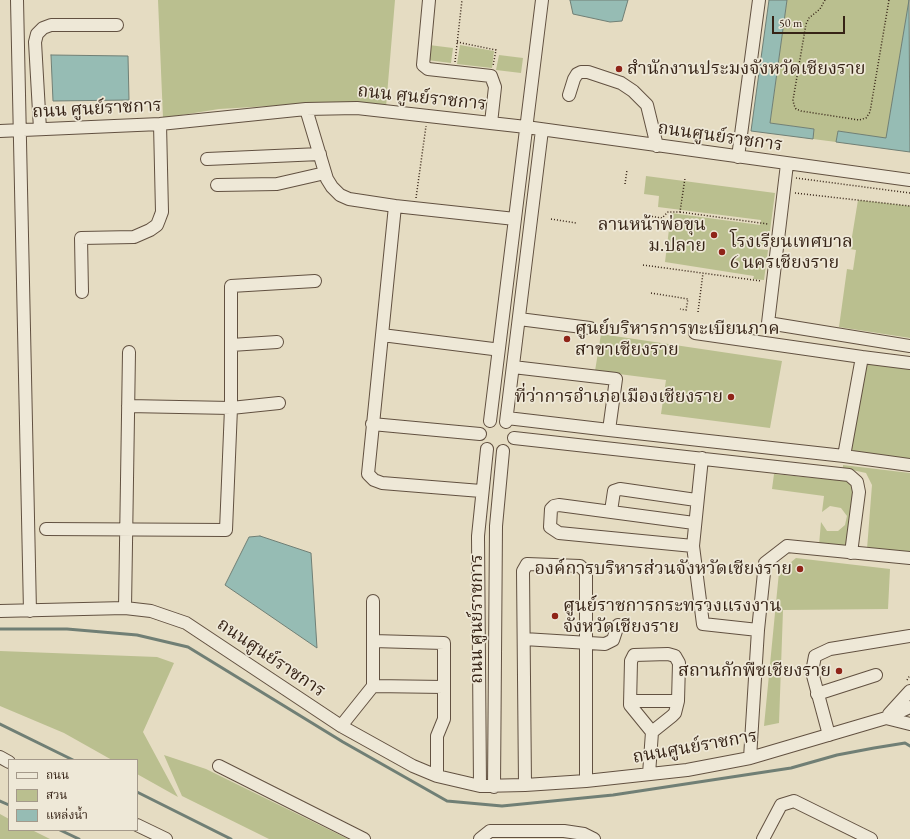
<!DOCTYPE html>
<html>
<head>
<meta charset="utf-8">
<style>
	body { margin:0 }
	#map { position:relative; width:910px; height:839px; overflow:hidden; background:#e5dcc2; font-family:"EB Garamond","Noto Serif Thai",serif }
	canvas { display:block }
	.legend { position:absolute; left:8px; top:759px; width:130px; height:72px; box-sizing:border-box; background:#eee8d7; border:1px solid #a4998a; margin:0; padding:5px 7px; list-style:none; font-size:12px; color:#362316 }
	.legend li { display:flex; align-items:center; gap:8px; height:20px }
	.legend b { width:20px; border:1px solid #a4998a }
	.scale { position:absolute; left:772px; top:16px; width:73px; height:18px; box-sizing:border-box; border:2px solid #362316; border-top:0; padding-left:5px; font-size:12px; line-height:14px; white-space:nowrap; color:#362316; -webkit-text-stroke:3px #eee8d7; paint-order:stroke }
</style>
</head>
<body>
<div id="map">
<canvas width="910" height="839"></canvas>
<ul class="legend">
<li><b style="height:5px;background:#eee8d7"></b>ถนน</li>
<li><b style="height:11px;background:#babf8f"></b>สวน</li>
<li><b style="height:11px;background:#96bcb4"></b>แหล่งน้ำ</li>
</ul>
<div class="scale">50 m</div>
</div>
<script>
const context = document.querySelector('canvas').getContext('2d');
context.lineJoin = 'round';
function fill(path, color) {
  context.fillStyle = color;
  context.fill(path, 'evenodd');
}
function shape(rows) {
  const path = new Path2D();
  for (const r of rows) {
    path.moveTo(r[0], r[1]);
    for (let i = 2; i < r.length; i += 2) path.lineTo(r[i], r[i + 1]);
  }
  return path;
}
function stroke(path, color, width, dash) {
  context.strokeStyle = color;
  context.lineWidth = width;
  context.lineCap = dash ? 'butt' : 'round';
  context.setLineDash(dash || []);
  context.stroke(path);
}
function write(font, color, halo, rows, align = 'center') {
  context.font = font + ' "EB Garamond","Noto Serif Thai",serif';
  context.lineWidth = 3.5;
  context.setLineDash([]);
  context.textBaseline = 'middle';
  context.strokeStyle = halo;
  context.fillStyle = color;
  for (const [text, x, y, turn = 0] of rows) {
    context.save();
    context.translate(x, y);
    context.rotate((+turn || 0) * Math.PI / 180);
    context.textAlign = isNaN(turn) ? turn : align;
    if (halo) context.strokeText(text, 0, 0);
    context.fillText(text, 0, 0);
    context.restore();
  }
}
fill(shape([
	[158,0,395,0,386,107,321,103,219,109,163,118],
	[787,0,909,0,886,139,838,131,836,142,813,139,814,129,770,123],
	[429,45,453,48,451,63,427,60],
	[460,45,494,51,492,68,457,64],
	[499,55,523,58,521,73,496,70],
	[646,176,775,193,768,246,758,245,757,249,768,250,764,280,753,279,754,276,665,262,671,213,760,225,761,220,658,207,659,196,644,194],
	[858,200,910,206,910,338,839,327,847,269,853,270,856,250,850,249],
	[601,334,782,361,770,428,661,414,666,380,595,371],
	[862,357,910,363,910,465,844,456],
	[843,465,910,473,910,553,867,549,872,485,866,473,843,468],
	[774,474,857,482,852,548,819,545,821,522,827,531,838,531,845,525,847,516,841,508,830,506,822,512,824,496,772,489],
	[796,558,890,569,888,609,783,610,779,723,764,726,779,572],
	[0,651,157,657,174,663,143,732,178,797,137,774,137,760,112,760,64,733,0,706],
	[164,755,206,769,348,839,269,839,182,796],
	[0,814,9,819,9,830,32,830,50,839,0,839]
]), '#babf8f');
const water = shape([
	[570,0,628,0,622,21,610,22,573,14,570,0],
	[769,0,787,0,770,123,814,129,813,139,751,131,769,0],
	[909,0,910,152,836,142,838,131,886,138,909,0],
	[51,55,128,56,129,100,53,101,51,55],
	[260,536,311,553,317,648,225,585,249,537,260,536]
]);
fill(water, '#96bcb4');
stroke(water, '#707f75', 1);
stroke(shape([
	[0,629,67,629,137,635,188,647,343,742,447,801,502,806,613,795,791,768,837,755,874,748,905,743,910,746],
	[0,724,73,760],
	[137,792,231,839],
	[0,801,9,805],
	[60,830,79,839]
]), '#707f75', 3);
const minor = shape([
	[17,0,30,611],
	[429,0,423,65,428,69,491,76,495,87,491,123],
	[569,95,574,79,577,74,581,72,588,72,621,83,633,91,647,105,657,146],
	[306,109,327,179,332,187,340,195,349,199,395,206,368,474,374,480,382,483,481,491],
	[40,129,35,42,37,34,43,28,51,25,117,25],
	[0,131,160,124,306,109,357,108,526,127,910,180],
	[738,157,759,0],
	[207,159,320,154],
	[787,164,768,323,910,346],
	[217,185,277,184,325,173],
	[395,206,515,219],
	[82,292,81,238,134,237,150,230,157,225,159,220,162,212,160,124],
	[519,319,590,328],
	[695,333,862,357,844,456,910,465],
	[382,335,493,349],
	[231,345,277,342],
	[862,357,910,363],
	[513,367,616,379,609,430,844,456],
	[128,406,231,408,279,403],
	[507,418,609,430],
	[490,421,542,0],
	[506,422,542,130],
	[372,424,480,434],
	[514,438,849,475,857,482,859,492,851,553],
	[611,511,614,491,620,489,696,500],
	[694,523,559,505,554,506,551,509,550,527,559,533,693,546,702,458],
	[46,529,226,530,231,408,231,286,315,281],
	[693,546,703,624,758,630],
	[125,608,129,352],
	[0,611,125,608,151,611,186,623,341,726,413,766,437,776,480,786,525,785,586,781,687,770,750,758,886,718,910,707],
	[524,639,605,644,613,640,618,625],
	[373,641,444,643,444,719,437,736,437,776],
	[373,686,444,687],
	[817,694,876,675],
	[630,701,678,701,675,713,672,716,652,732,649,774],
	[889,714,910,691],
	[886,718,910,724],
	[341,726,373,686,373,601],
	[652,732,630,705,631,661,634,655,668,654,675,656,679,663,678,701],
	[829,735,812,672,815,656,830,649,910,636],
	[0,757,9,762],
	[750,758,758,630,765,563,787,546,910,558],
	[219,766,364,839],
	[525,785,523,571,527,564,580,566,586,572,586,781],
	[480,786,478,536,487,449],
	[494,787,496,526,503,451],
	[137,825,166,839],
	[480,839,490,831,564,831,584,834,594,839],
	[763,839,781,805,794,801,871,839]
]);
stroke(minor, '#625141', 14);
stroke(shape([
	[825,0,820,9,809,18,806,24,793,100,794,105,796,109,801,111,859,120,866,118,870,112,889,0],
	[457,42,496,50,493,66],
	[455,62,462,0],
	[796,178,910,193],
	[625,184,627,170],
	[795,193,910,206],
	[416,198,426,126],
	[680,212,768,224],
	[649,216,662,218,668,212,680,212,685,178],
	[551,219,576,223],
	[643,265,761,281],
	[651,293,688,299,686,310,680,309],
	[698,312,703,273],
	[907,680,910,675]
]), '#362316', 1.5, [1, 2]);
stroke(minor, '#eee8d7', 12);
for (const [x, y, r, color] of [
	[619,69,4,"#8f2418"],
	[714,235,4,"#8f2418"],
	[722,252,4,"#8f2418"],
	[567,339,4,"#8f2418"],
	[731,397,4,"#8f2418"],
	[800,569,4,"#8f2418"],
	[555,616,4,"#8f2418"],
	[839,671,4,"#8f2418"]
]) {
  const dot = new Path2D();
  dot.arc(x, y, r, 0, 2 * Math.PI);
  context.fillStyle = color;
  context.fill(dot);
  stroke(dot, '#eee8d7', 1.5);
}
write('18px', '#362316', '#eee8d7', [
	["สำนักงานประมงจังหวัดเชียงราย",627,69],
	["ลานหน้าพ่อขุน",706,225,"right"],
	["ม.ปลาย",706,246,"right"],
	["โรงเรียนเทศบาล",730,242],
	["6 นครเชียงราย",730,263],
	["ศูนย์บริหารการทะเบียนภาค",575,329],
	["สาขาเชียงราย",575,350],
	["ที่ว่าการอำเภอเมืองเชียงราย",723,397,"right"],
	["องค์การบริหารส่วนจังหวัดเชียงราย",792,569,"right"],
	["ศูนย์ราชการกระทรวงแรงงาน",563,606],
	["จังหวัดเชียงราย",563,627],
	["สถานกักพืชเชียงราย",831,671,"right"]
], 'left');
write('18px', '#362316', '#eee8d7', [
	["ถนน ศูนย์ราชการ",422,98,6],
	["ถนน ศูนย์ราชการ",97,109,-3],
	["ถนนศูนย์ราชการ",720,137,8],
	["ถนน ศูนย์ราชการ",477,619,-90],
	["ถนนศูนย์ราชการ",271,658,34],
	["ถนนศูนย์ราชการ",695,747,-10]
]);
</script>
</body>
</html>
